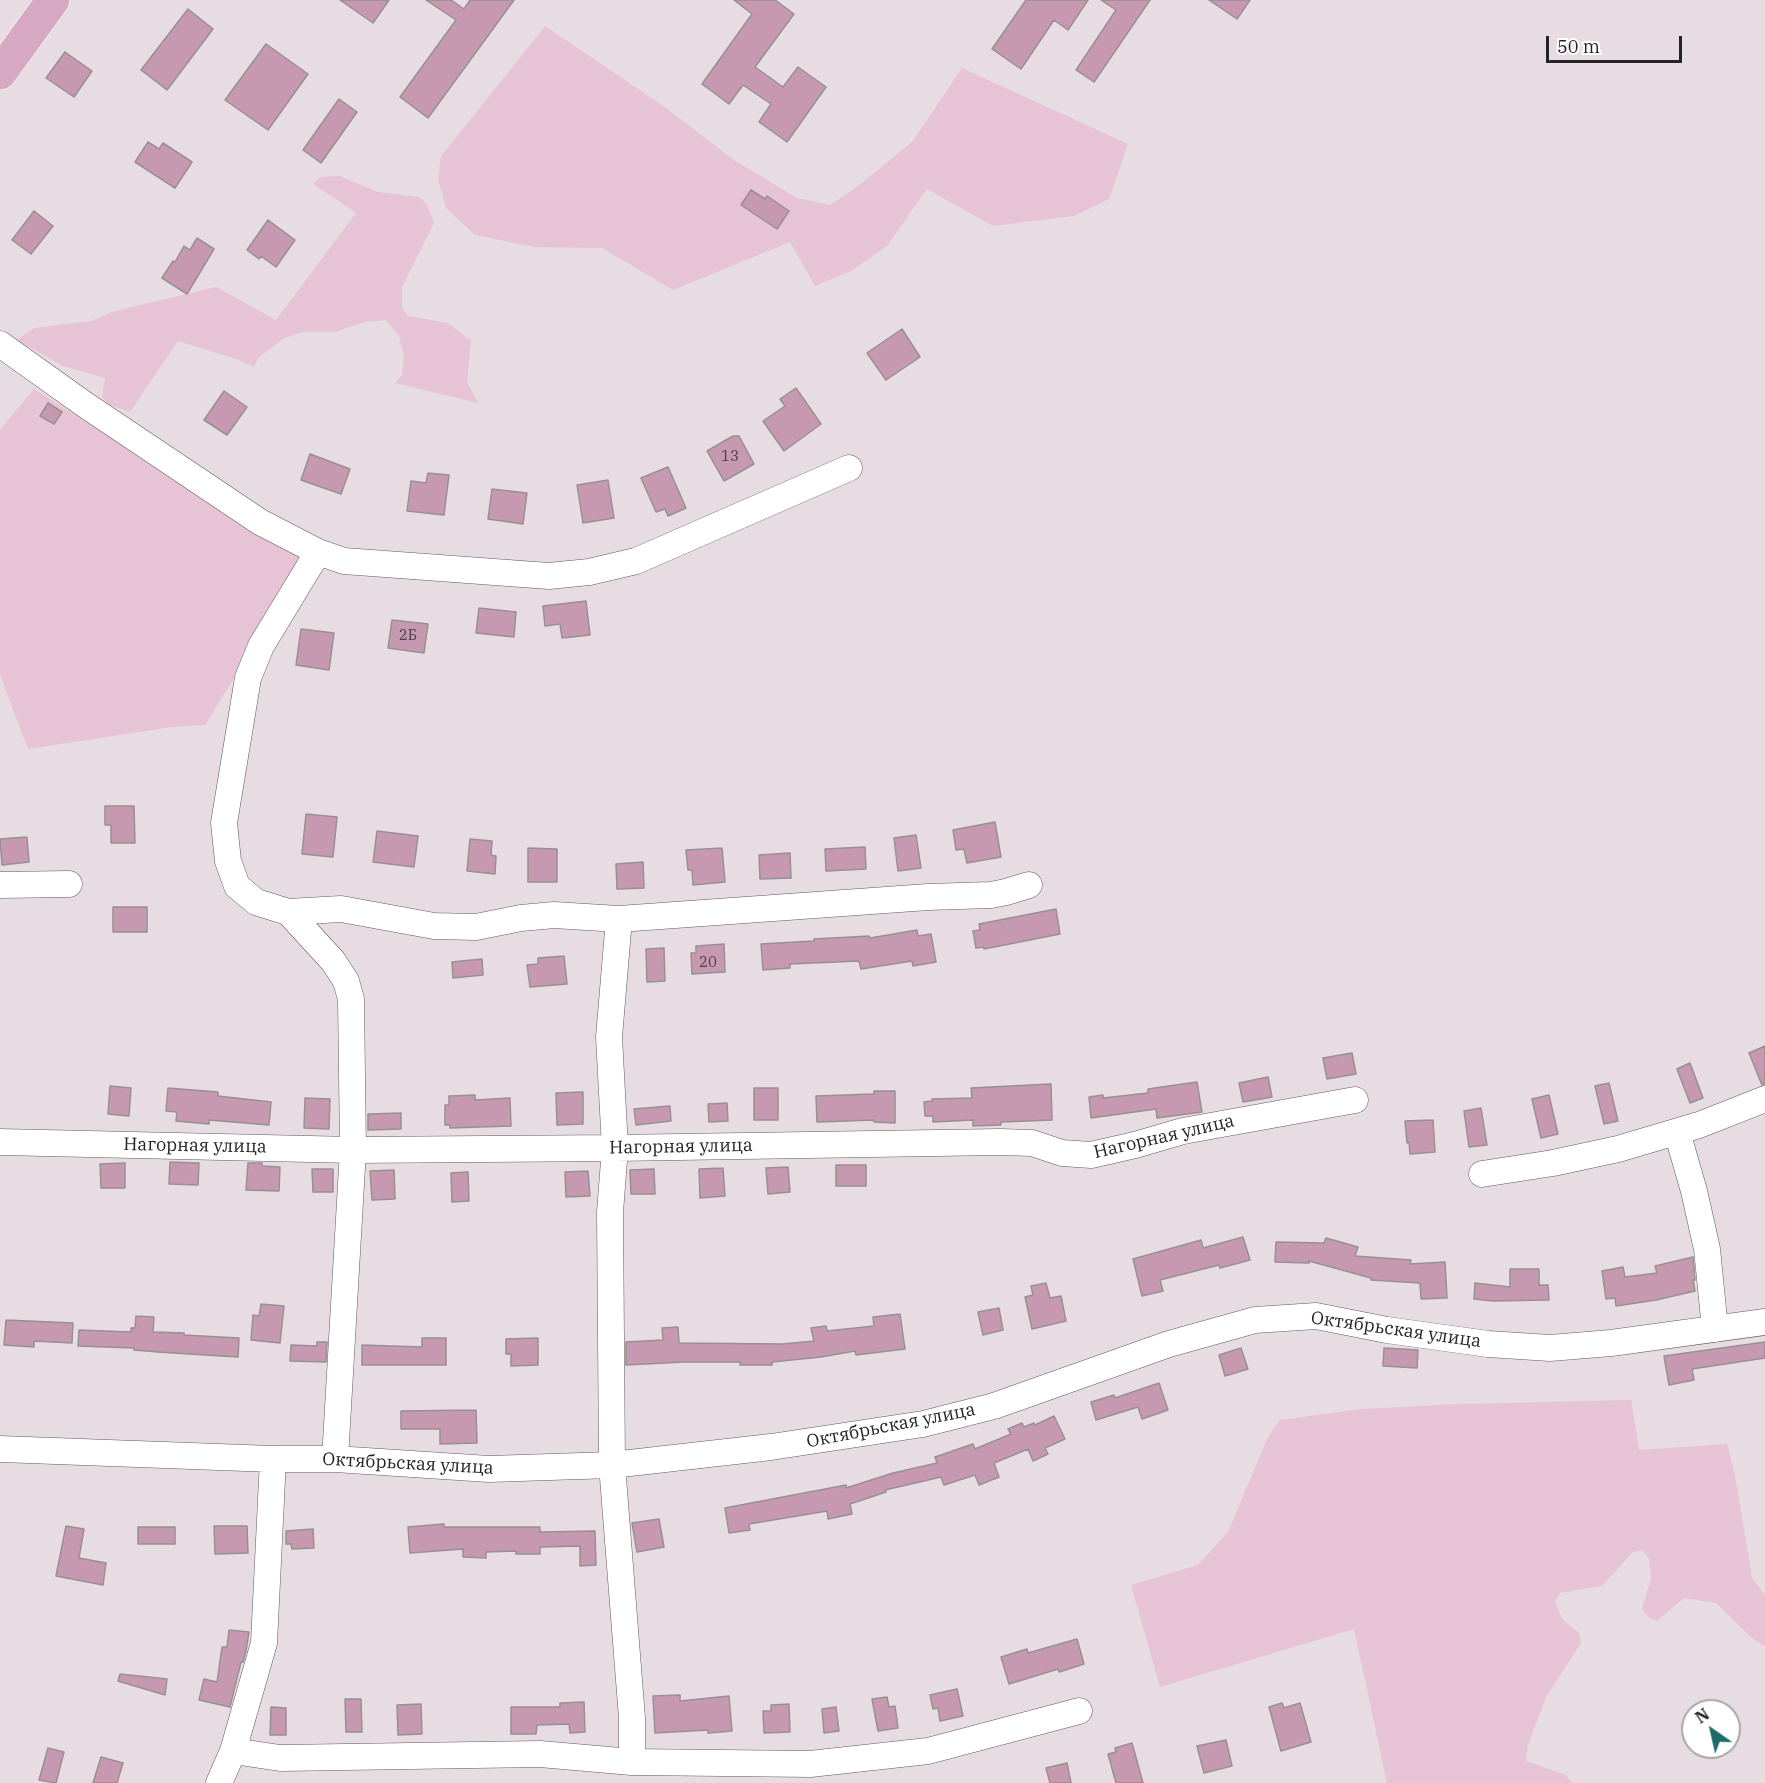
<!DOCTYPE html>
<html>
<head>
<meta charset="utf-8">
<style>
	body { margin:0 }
	#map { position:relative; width:1765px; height:1783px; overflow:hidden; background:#e7dce2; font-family:"IBM Plex Serif",serif }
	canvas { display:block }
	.north { position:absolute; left:1681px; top:1699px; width:60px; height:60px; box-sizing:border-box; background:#fff; border:2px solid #a8a7a7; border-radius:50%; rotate:326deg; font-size:16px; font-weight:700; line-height:24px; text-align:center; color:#262324 }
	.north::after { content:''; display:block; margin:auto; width:21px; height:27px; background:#1e6b6b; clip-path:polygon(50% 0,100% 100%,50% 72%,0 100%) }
	.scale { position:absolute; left:1546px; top:36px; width:136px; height:27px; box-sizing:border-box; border:3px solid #262324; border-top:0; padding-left:8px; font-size:18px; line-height:21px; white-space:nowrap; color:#262324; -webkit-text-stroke:4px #fff; paint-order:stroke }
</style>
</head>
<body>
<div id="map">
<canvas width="1765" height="1783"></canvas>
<div class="north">N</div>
<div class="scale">50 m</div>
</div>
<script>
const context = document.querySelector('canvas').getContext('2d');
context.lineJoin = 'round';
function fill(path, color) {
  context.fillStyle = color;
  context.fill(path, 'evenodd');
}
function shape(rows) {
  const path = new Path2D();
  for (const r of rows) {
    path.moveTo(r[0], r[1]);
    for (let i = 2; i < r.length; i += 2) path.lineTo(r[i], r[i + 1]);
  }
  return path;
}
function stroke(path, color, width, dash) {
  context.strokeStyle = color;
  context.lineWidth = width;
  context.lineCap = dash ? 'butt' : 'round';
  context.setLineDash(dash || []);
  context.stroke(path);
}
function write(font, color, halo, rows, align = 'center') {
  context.font = font + ' "IBM Plex Serif",serif';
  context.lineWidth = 4.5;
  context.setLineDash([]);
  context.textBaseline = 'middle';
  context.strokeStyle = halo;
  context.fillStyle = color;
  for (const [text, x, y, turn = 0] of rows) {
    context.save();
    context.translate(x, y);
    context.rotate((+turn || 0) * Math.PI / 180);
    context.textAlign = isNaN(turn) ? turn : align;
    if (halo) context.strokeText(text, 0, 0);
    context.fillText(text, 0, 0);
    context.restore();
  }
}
fill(shape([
	[545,26,666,108,734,160,797,198,830,205,862,183,913,141,962,68,1128,144,1109,199,1074,216,993,226,927,189,887,246,851,271,815,286,790,242,673,290,602,248,534,247,475,235,446,208,438,179,441,156],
	[340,176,378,192,419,197,427,205,434,223,402,287,402,308,408,316,448,323,471,341,467,382,478,403,395,383,402,375,404,355,399,336,386,320,365,322,335,332,304,332,284,338,259,357,254,367,236,359,178,341,130,412,109,405,102,397,105,378,63,366,17,340,34,328,91,321,115,311,216,287,276,320,356,213,313,184,321,177],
	[34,389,306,561,205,725,172,727,28,749,0,675,0,430],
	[1631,1400,1639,1450,1727,1444,1735,1475,1752,1578,1765,1595,1765,1646,1752,1638,1716,1603,1684,1598,1657,1621,1648,1617,1642,1608,1651,1578,1649,1558,1642,1550,1632,1553,1602,1586,1560,1593,1555,1602,1563,1620,1579,1633,1581,1643,1546,1697,1528,1745,1526,1761,1566,1775,1572,1783,1387,1783,1354,1629,1160,1687,1131,1585,1198,1565,1228,1532,1268,1437,1280,1420,1361,1409,1458,1404]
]), '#e7c3d6');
const building = shape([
	[340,0,389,0,373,23,340,0],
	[426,0,451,0,464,9,470,0,514,0,428,118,400,97,456,20,426,0],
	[734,0,775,0,794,14,755,67,783,87,798,67,826,87,787,142,759,122,771,104,743,85,729,104,702,84,752,14,734,0],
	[1026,0,1088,0,1068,30,1054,20,1021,69,992,49,1026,0],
	[1101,0,1150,0,1094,82,1076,70,1116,10,1101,0],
	[1209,0,1250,0,1237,19,1209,0],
	[188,9,213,29,167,90,141,70,188,9],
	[266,44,308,74,268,130,225,100,266,44],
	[65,52,92,71,74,97,46,78,65,52],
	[339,99,357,112,321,163,303,150,339,99],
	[148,142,159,149,163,143,192,162,175,188,135,162,148,142],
	[751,190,765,199,767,196,789,211,777,229,741,205,751,190],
	[34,211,53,226,31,254,12,240,34,211],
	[268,220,295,240,276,267,261,256,259,259,247,250,268,220],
	[197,238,214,249,187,294,162,278,173,261,175,262,184,246,190,250,197,238],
	[902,329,920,357,886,380,867,353,902,329],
	[796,388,821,424,784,451,763,421,785,406,780,399,796,388],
	[224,391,247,407,227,435,204,420,224,391],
	[48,403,62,412,54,424,40,416,48,403],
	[733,436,739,436,754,464,724,481,707,451,733,436],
	[310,454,350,469,341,494,301,480,310,454],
	[668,467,686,508,668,516,665,509,656,512,641,478,668,467],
	[428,473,449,475,444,515,407,511,411,481,426,483,428,473],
	[608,480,614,518,583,523,577,485,608,480],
	[492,489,527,493,523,524,488,519,492,489],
	[586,601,590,635,562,638,560,624,545,626,543,606,586,601],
	[479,608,516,612,514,637,476,633,479,608],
	[392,620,428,624,424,653,388,648,392,620],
	[301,629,334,633,329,670,296,665,301,629],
	[105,806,134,806,135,843,111,843,111,825,105,825,105,806],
	[306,814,337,817,333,857,302,854,306,814],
	[995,822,1001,857,967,863,964,849,956,850,953,830,995,822],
	[377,831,418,836,414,867,373,862,377,831],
	[916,835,921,868,898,871,894,838,916,835],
	[27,837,29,862,2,865,0,839,27,837],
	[470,839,492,841,491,855,496,856,495,874,467,871,470,839],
	[865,847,866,869,826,871,825,849,865,847],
	[528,848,557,849,557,882,528,882,528,848],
	[722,848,725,882,693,885,692,870,688,870,686,850,722,848],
	[790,853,791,878,760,879,759,855,790,853],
	[643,862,644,888,617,889,616,864,643,862],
	[113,907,147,907,147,932,113,932,113,907],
	[1056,909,1060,934,984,949,984,947,976,948,973,931,980,930,979,924,1056,909],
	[917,930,918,936,931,934,936,962,913,966,912,961,861,969,859,961,790,964,790,968,763,970,761,944,814,941,814,939,869,936,870,938,917,930],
	[724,944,725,972,692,974,691,953,696,953,696,946,724,944],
	[664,948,665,981,647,982,646,949,664,948],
	[564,956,567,984,530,987,527,965,538,964,538,958,564,956],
	[482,959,483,975,453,978,452,962,482,959],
	[1765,1046,1765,1084,1762,1085,1749,1053,1765,1046],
	[1352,1053,1356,1074,1327,1079,1323,1058,1352,1053],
	[1690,1063,1703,1098,1690,1103,1677,1069,1690,1063],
	[1268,1077,1272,1097,1243,1102,1239,1083,1268,1077],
	[1197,1082,1202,1112,1157,1118,1156,1109,1091,1118,1089,1097,1103,1095,1103,1098,1148,1093,1148,1089,1197,1082],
	[1609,1083,1618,1121,1604,1124,1595,1086,1609,1083],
	[1051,1084,1052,1120,1001,1122,1001,1125,973,1126,973,1120,933,1122,933,1116,925,1116,924,1102,932,1101,932,1099,972,1098,971,1088,1051,1084],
	[110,1086,131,1088,129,1116,108,1114,110,1086],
	[168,1088,218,1092,218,1096,271,1102,269,1125,209,1120,209,1124,176,1121,177,1112,166,1111,168,1088],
	[754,1088,778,1088,778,1120,754,1120,754,1088],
	[874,1091,895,1091,895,1123,874,1122,874,1120,817,1122,816,1096,874,1094,874,1091],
	[583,1092,583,1124,557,1125,556,1093,583,1092],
	[475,1095,475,1100,510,1098,511,1126,450,1128,450,1125,445,1125,445,1105,449,1105,449,1096,475,1095],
	[1549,1095,1558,1134,1541,1138,1532,1099,1549,1095],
	[305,1098,330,1099,329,1129,304,1128,305,1098],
	[727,1103,728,1121,709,1122,708,1104,727,1103],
	[670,1106,671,1121,636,1125,634,1109,670,1106],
	[1481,1108,1487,1145,1469,1147,1464,1111,1481,1108],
	[401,1113,401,1129,368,1130,368,1114,401,1113],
	[1433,1120,1435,1152,1410,1154,1409,1142,1407,1143,1405,1121,1433,1120],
	[170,1162,199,1163,198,1185,169,1184,170,1162],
	[125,1163,125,1188,101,1188,100,1164,125,1163],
	[248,1163,262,1163,262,1166,280,1167,279,1191,246,1190,248,1163],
	[836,1165,866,1165,866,1186,836,1186,836,1165],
	[788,1167,790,1192,768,1194,766,1168,788,1167],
	[723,1168,725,1196,700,1198,699,1169,723,1168],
	[312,1169,333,1169,333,1192,313,1192,312,1169],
	[654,1169,655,1194,631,1194,630,1170,654,1169],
	[394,1170,395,1199,372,1200,370,1171,394,1170],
	[588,1171,590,1196,566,1197,565,1172,588,1171],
	[468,1172,469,1201,452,1202,451,1173,468,1172],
	[1243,1237,1250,1260,1220,1268,1219,1265,1160,1280,1163,1291,1142,1296,1133,1259,1201,1240,1203,1248,1243,1237],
	[1326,1238,1358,1247,1355,1256,1411,1260,1410,1264,1445,1262,1447,1298,1421,1299,1420,1283,1371,1280,1371,1278,1309,1261,1309,1263,1275,1262,1276,1242,1324,1243,1326,1238],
	[1693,1257,1695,1280,1693,1280,1695,1291,1656,1300,1616,1306,1615,1298,1606,1299,1602,1271,1623,1267,1625,1277,1657,1273,1655,1266,1693,1257],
	[1510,1269,1539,1269,1539,1285,1548,1285,1549,1300,1493,1301,1474,1299,1475,1283,1510,1287,1510,1269],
	[1046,1283,1050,1298,1061,1296,1066,1321,1032,1329,1025,1297,1033,1295,1031,1286,1046,1283],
	[261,1304,284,1306,280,1343,251,1340,253,1315,259,1316,261,1304],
	[999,1308,1003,1330,983,1335,978,1312,999,1308],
	[900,1314,905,1349,856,1355,855,1351,821,1357,772,1362,772,1365,740,1365,740,1362,684,1362,626,1365,626,1342,663,1340,662,1328,678,1327,679,1343,783,1344,814,1341,811,1328,826,1326,827,1331,874,1326,873,1317,900,1314],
	[136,1316,154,1317,153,1332,184,1333,184,1335,239,1338,238,1357,158,1352,134,1350,134,1348,78,1346,79,1330,131,1332,131,1328,135,1328,136,1316],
	[6,1320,73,1323,72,1343,34,1341,34,1347,4,1345,6,1320],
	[422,1338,446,1338,446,1365,362,1365,362,1345,422,1347,422,1338],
	[538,1338,538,1365,511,1366,511,1354,506,1354,506,1339,538,1338],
	[317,1342,327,1342,326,1362,290,1361,291,1345,317,1346,317,1342],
	[1765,1342,1765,1358,1692,1369,1694,1380,1669,1385,1664,1356,1765,1342],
	[1241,1348,1248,1369,1225,1376,1219,1355,1241,1348],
	[1384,1348,1418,1350,1417,1368,1383,1366,1384,1348],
	[1159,1383,1168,1410,1142,1419,1138,1407,1096,1420,1091,1402,1114,1395,1115,1398,1159,1383],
	[476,1410,477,1443,440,1444,440,1429,401,1429,401,1411,476,1410],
	[1054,1416,1065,1439,1045,1448,1048,1454,1033,1461,1028,1449,994,1463,999,1477,979,1485,975,1475,944,1485,941,1477,885,1490,886,1492,850,1504,852,1514,828,1519,827,1511,749,1524,750,1530,729,1533,725,1508,846,1485,846,1488,893,1473,937,1463,935,1457,973,1444,975,1449,1011,1434,1008,1429,1022,1423,1024,1427,1034,1423,1035,1425,1054,1416],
	[659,1519,664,1547,637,1552,632,1523,659,1519],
	[444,1524,444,1527,540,1527,540,1532,595,1531,596,1565,580,1566,580,1546,540,1547,540,1554,516,1554,516,1551,486,1552,486,1558,463,1557,463,1549,410,1553,408,1527,444,1524],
	[66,1526,84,1529,79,1558,106,1563,103,1585,56,1576,66,1526],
	[214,1526,247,1526,248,1553,215,1554,214,1526],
	[138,1527,175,1527,175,1544,138,1544,138,1527],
	[313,1529,314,1548,292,1549,291,1544,286,1544,286,1531,313,1529],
	[229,1630,249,1632,246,1651,243,1662,241,1662,230,1707,199,1700,204,1679,217,1682,222,1647,227,1647,229,1630],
	[1077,1639,1084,1664,1059,1672,1058,1669,1009,1684,1001,1657,1027,1649,1028,1653,1077,1639],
	[120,1674,167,1679,165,1695,118,1681,120,1674],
	[957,1689,963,1716,940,1721,938,1708,933,1709,930,1695,957,1689],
	[680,1695,680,1701,729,1696,732,1731,708,1733,708,1730,655,1733,653,1696,680,1695],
	[887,1697,889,1707,895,1706,898,1728,878,1731,872,1699,887,1697],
	[345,1699,361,1699,362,1732,346,1732,345,1699],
	[584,1702,585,1732,570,1733,569,1724,537,1725,536,1734,511,1734,511,1707,560,1707,560,1703,584,1702],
	[1282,1703,1284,1708,1300,1703,1311,1742,1281,1751,1269,1707,1282,1703],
	[421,1704,422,1734,398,1735,397,1705,421,1704],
	[789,1704,790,1732,764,1733,763,1711,771,1711,771,1705,789,1704],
	[271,1707,286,1708,286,1735,270,1735,271,1707],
	[836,1707,839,1731,824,1733,822,1709,836,1707],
	[1226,1740,1232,1766,1204,1773,1197,1746,1226,1740],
	[1132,1743,1143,1783,1116,1783,1108,1754,1116,1752,1115,1748,1132,1743],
	[48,1748,64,1752,56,1783,39,1780,48,1748],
	[101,1757,123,1763,117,1783,93,1783,101,1757],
	[1067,1763,1071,1783,1050,1783,1046,1768,1067,1763]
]);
fill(building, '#c799b1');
stroke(building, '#988f93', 1.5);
const minor = shape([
	[0,344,84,404,260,522,318,552,344,561,549,576,589,572,636,561,849,468],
	[318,552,261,646,248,678,224,823,228,861,237,886,256,902,288,912,341,909,434,926,476,927,521,918,554,915,619,919,928,897,991,895,1006,892,1029,885],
	[0,885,69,884],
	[288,912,333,961,346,981,351,999,353,1150,335,1459],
	[619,919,609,1037,615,1148,610,1212,612,1465,632,1718,632,1762],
	[1677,1132,1694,1191,1707,1249,1715,1329],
	[0,1142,353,1150,615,1148,1000,1142,1032,1143,1062,1153,1091,1155,1135,1145,1183,1131,1355,1100],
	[1482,1174,1553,1163,1618,1149,1699,1125,1765,1099],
	[0,1449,273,1459,335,1459,489,1469,612,1465,771,1447,923,1424,994,1406,1169,1344,1255,1320,1316,1316,1387,1330,1488,1344,1550,1348,1611,1343,1765,1322],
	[233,1751,280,1758,540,1754,632,1762,810,1764,928,1751,1079,1711],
	[219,1783,233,1751,264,1643,273,1459]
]);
const major = shape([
	[0,73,53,0]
]);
stroke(minor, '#62595d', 27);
stroke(major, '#fff', 34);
stroke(minor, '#fff', 26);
stroke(major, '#d7a8c2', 33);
write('15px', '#4e4047', null, [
	["13",730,457],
	["2Б",408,636],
	["20",708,963]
]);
write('18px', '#262324', '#fff', [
	["Нагорная улица",1164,1137,-13],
	["Нагорная улица",195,1146,1],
	["Нагорная улица",681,1147,-1],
	["Октябрьская улица",1396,1330,8],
	["Октябрьская улица",891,1426,-11],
	["Октябрьская улица",408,1464,3]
]);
</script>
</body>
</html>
